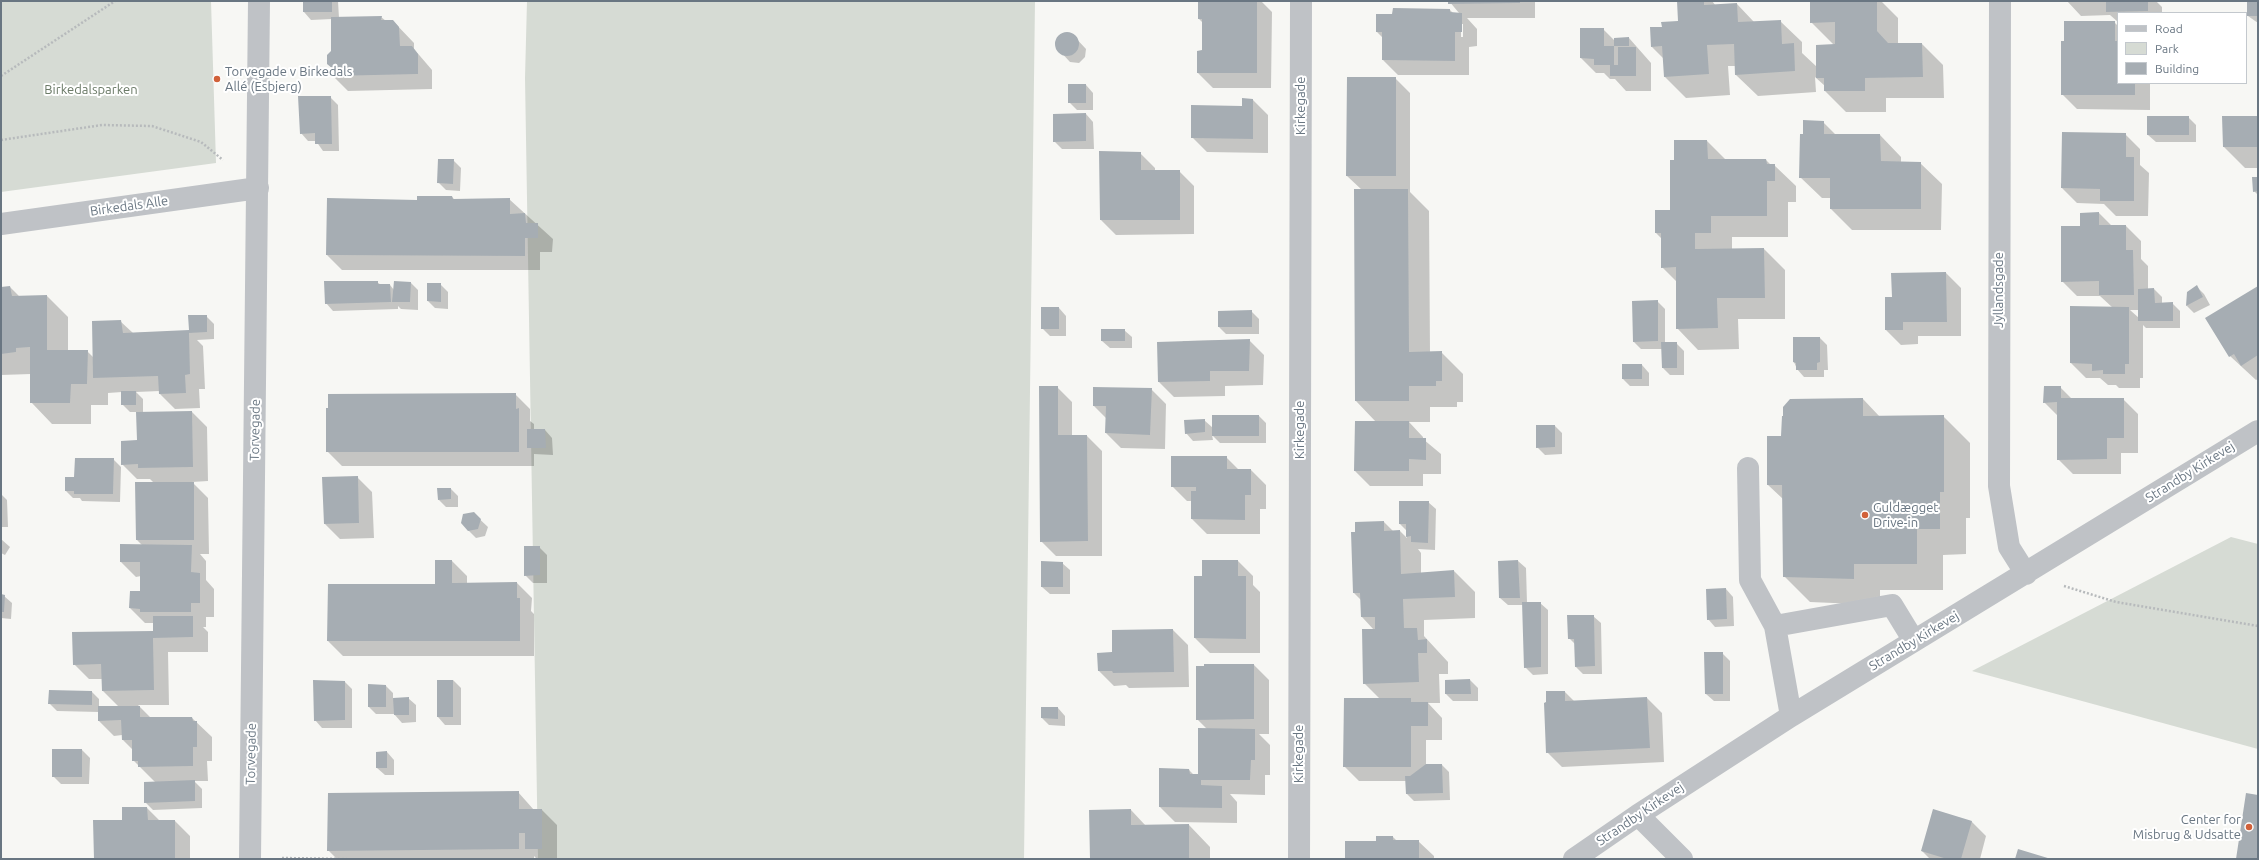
<!DOCTYPE html>
<html>
<head>
<meta charset="utf-8">
<style>
	body { margin:0 }
	#map { position:relative; width:2259px; height:860px; overflow:hidden; background:#f7f7f4; font-family:Ubuntu,sans-serif }
	canvas { display:block }
	.frame { position:absolute; inset:0; border:2px solid #697682; pointer-events:none }
	.legend { position:absolute; left:2117px; top:12px; width:130px; height:72px; box-sizing:border-box; background:#fff; border:1px solid #c3c8cd; margin:0; padding:5px 7px; list-style:none; font-size:12px; color:#697682 }
	.legend li { display:flex; align-items:center; gap:8px; height:20px }
	.legend b { width:20px; border:1px solid #c3c8cd }
</style>
</head>
<body>
<div id="map">
<canvas width="2259" height="860"></canvas>
<div class="frame"></div>
<ul class="legend">
<li><b style="height:5px;background:#bfc2c6"></b>Road</li>
<li><b style="height:11px;background:#d6dbd4"></b>Park</li>
<li><b style="height:11px;background:#a6adb3"></b>Building</li>
</ul>
</div>
<script>
const context = document.querySelector('canvas').getContext('2d');
context.lineJoin = 'round';
function fill(path, color) {
  context.fillStyle = color;
  context.fill(path, 'evenodd');
}
function shape(rows) {
  const path = new Path2D();
  for (const r of rows) {
    if (r.length === 3) {
      path.moveTo(r[0] + r[2], r[1]);
      path.arc(r[0], r[1], r[2], 0, 2 * Math.PI);
      continue;
    }
    path.moveTo(r[0], r[1]);
    for (let i = 2; i < r.length; i += 2) path.lineTo(r[i], r[i + 1]);
  }
  return path;
}
function stroke(path, color, width, dash) {
  context.strokeStyle = color;
  context.lineWidth = width;
  context.lineCap = dash ? 'butt' : 'round';
  context.setLineDash(dash || []);
  context.stroke(path);
}
function write(font, color, halo, rows, align = 'center') {
  context.font = font + ' Ubuntu,sans-serif';
  context.lineWidth = 4;
  context.setLineDash([]);
  context.textBaseline = 'middle';
  context.strokeStyle = halo;
  context.fillStyle = color;
  for (const [text, x, y, turn = 0] of rows) {
    context.save();
    context.translate(x, y);
    context.rotate((+turn || 0) * Math.PI / 180);
    context.textAlign = isNaN(turn) ? turn : align;
    if (halo) context.strokeText(text, 0, 0);
    context.fillText(text, 0, 0);
    context.restore();
  }
}
fill(shape([
	[1,1,211,1,216,163,1,192],
	[527,1,1035,1,1024,859,538,859,525,78],
	[2231,537,2258,544,2258,749,1972,671]
]), '#d6dbd4');
fill(shape([
	[304,1,338,1,339,18,381,17,386,21,393,21,414,43,414,49,432,70,432,89,348,91,333,76,333,69,328,64,332,51,332,19,311,20,304,12],
	[359,1,384,1,359,2],
	[1199,1,1261,1,1272,12,1271,88,1213,88,1198,73,1203,51,1203,23,1199,19],
	[1449,1,1535,1,1535,18,1467,18,1477,29,1477,46,1469,47,1469,75,1398,75,1383,60,1383,38,1377,32,1393,15,1450,10,1453,13,1459,13],
	[1461,24,1463,24,1463,37,1461,37],
	[1678,1,1712,1,1716,6,1737,4,1754,22,1780,21,1802,42,1802,53,1817,67,1834,45,1811,22,1811,1,1881,1,1898,18,1898,44,1922,44,1943,65,1944,98,1886,98,1886,112,1846,112,1825,91,1825,86,1815,77,1816,92,1758,96,1736,75,1736,66,1728,66,1730,95,1686,98,1664,76,1664,59,1652,47,1663,28,1679,22],
	[2067,1,2156,1,2162,7,2162,13,2118,13,2118,22,2110,15,2081,16],
	[2248,1,2258,1,2258,23,2248,16],
	[2114,22,2118,26,2118,83,2150,83,2150,110,2077,109,2062,94],
	[1581,29,1603,29,1615,41,1629,38,1651,63,1651,91,1626,91,1615,79,1610,79,1604,73,1596,73,1581,58],
	[1063,33,1072,34,1086,49,1085,57,1079,63,1070,62,1057,48,1057,39],
	[1395,78,1410,93,1410,192,1429,211,1430,352,1441,352,1463,374,1463,402,1457,402,1457,407,1430,407,1430,422,1409,422,1423,437,1423,439,1441,454,1441,474,1423,474,1423,486,1370,486,1355,471,1376,422,1356,401,1355,190,1362,190,1347,176],
	[1086,85,1093,93,1093,110,1077,110,1069,102],
	[330,97,338,105,339,151,323,151,316,141,308,141,301,133],
	[1253,100,1268,115,1268,153,1207,152,1192,137],
	[1086,114,1093,122,1094,149,1062,149,1054,141],
	[2188,117,2196,125,2196,142,2156,142,2148,135],
	[2258,117,2258,168,2245,168,2224,147],
	[1823,122,1836,135,1880,135,1901,157,1901,162,1920,163,1942,184,1941,230,1852,230,1831,209,1831,198,1822,198,1800,177,1804,135],
	[2063,133,2125,134,2140,149,2140,165,2149,173,2148,216,2116,216,2104,204,2077,203,2062,188],
	[1707,141,1726,160,1766,160,1771,165,1774,165,1796,186,1796,202,1788,202,1788,237,1732,237,1732,249,1764,249,1785,270,1785,319,1738,319,1739,349,1698,350,1677,328,1677,282,1662,267,1662,239,1656,233,1671,211,1675,160],
	[1100,152,1140,153,1155,168,1155,171,1179,171,1194,186,1194,234,1116,235,1101,220],
	[453,160,461,168,460,191,446,190,438,182],
	[2258,178,2258,195,2254,191],
	[452,197,455,200,509,199,553,239,552,252,540,252,540,270,342,270,327,255],
	[2099,213,2112,226,2126,226,2141,241,2141,259,2148,266,2148,290,2154,289,2162,297,2162,303,2172,303,2180,311,2180,328,2146,328,2143,325,2143,378,2140,378,2140,388,2119,388,2116,385,2108,385,2100,378,2086,378,2071,363,2113,308,2100,296,2077,296,2062,281,2081,227],
	[2130,310,2139,310,2139,318],
	[1946,273,1961,288,1961,336,1918,336,1918,344,1901,345,1886,330,1893,298],
	[377,282,381,285,390,285,394,290,411,283,418,290,418,310,401,309,398,306,398,309,333,311,326,303],
	[440,284,448,292,448,309,435,308,428,301],
	[10,287,20,297,47,296,68,317,68,351,87,351,93,357,120,321,133,333,188,331,190,333,189,316,206,316,214,324,214,339,197,340,203,346,205,389,199,389,200,408,175,409,160,394,160,391,136,392,143,399,143,413,192,412,207,427,208,481,192,482,208,498,209,554,200,554,206,561,206,580,214,589,214,617,206,617,206,627,203,627,208,632,208,652,168,652,169,705,138,705,151,718,192,718,212,737,212,761,207,761,208,781,194,781,202,789,202,808,153,810,145,802,156,783,133,760,133,750,123,740,122,735,114,736,99,721,99,712,57,711,49,703,92,692,99,699,99,707,119,707,103,691,103,679,89,679,74,664,155,632,153,623,145,623,130,608,141,592,141,576,136,577,121,562,142,545,137,540,154,483,150,479,137,479,122,464,138,441,137,412,130,412,122,404,122,392,108,393,108,405,91,405,91,424,52,424,31,402,31,374,1,375,1,288],
	[2197,287,2204,294,2210,305,2194,313,2187,306,2188,292],
	[2258,287,2258,379,2256,380,2230,356],
	[1657,301,1665,309,1665,343,1676,343,1684,351,1684,375,1670,375,1663,368,1662,349,1641,349,1634,342],
	[1059,308,1066,316,1066,336,1050,336,1042,328],
	[1251,311,1259,319,1259,334,1226,334,1219,327],
	[1124,330,1132,337,1132,348,1110,348,1102,341],
	[1820,338,1827,345,1828,370,1824,370,1824,377,1804,377,1797,369,1794,362],
	[1249,340,1264,355,1263,385,1225,386,1225,396,1174,397,1159,382,1183,341],
	[1642,365,1649,373,1649,386,1630,386,1623,379],
	[1057,387,1072,402,1072,436,1087,436,1102,451,1102,556,1056,556,1041,541],
	[2060,387,2072,399,2123,399,2138,414,2138,453,2121,453,2121,474,2073,474,2058,459,2058,416,2044,402],
	[1151,389,1166,404,1165,449,1121,448,1106,433,1106,418,1094,406],
	[515,394,530,409,530,421,534,424,534,430,545,430,552,438,553,455,534,454,534,466,342,466,327,451],
	[1863,399,1880,417,1943,416,1970,443,1970,518,1966,518,1966,554,1943,555,1943,590,1880,590,1880,605,1810,602,1784,576,1783,499,1768,485,1782,437,1784,417],
	[1259,416,1266,423,1266,443,1220,443,1212,435,1213,440,1193,441,1186,433,1204,420,1213,428],
	[1555,426,1562,433,1562,454,1545,455,1537,447],
	[1226,457,1239,470,1251,470,1266,485,1266,509,1260,509,1260,534,1207,534,1192,519,1192,501,1187,501,1172,486],
	[113,459,121,467,120,502,82,501,80,498,73,498,66,491,75,478],
	[357,477,372,492,374,538,340,539,325,524],
	[451,489,458,496,458,507,446,507,439,500],
	[1,494,7,500,8,527,1,527],
	[1428,502,1436,509,1435,550,1418,549,1421,553,1421,573,1454,571,1475,592,1475,618,1424,620,1424,636,1448,662,1448,674,1439,674,1440,703,1428,703,1442,718,1442,740,1426,740,1426,765,1442,765,1449,772,1450,800,1414,801,1407,794,1406,781,1359,781,1344,766,1380,699,1364,683,1374,630,1362,617,1361,600,1354,593,1384,522,1393,531,1400,531,1407,538,1407,531,1400,524],
	[473,513,488,527,485,536,476,538,468,530],
	[1,539,10,547,5,555,1,553],
	[539,547,547,555,547,583,533,583,525,575],
	[436,561,452,561,467,576,467,584,517,583,532,598,531,611,534,614,534,656,343,656,328,641,436,585],
	[1238,561,1253,576,1253,585,1260,592,1260,653,1210,653,1195,638,1203,577],
	[1518,561,1526,568,1527,603,1540,603,1548,610,1548,674,1533,675,1525,667,1523,605,1508,605,1500,598],
	[1062,563,1070,570,1070,594,1050,594,1042,587],
	[1726,589,1733,597,1734,626,1715,627,1708,619],
	[1,595,4,596,12,603,11,619,1,618],
	[1593,616,1601,623,1602,674,1583,674,1576,667,1575,644,1569,638],
	[1173,630,1188,645,1189,687,1129,688,1126,685,1114,686,1099,671,1113,653],
	[1722,653,1730,661,1730,701,1714,701,1706,694],
	[1254,665,1269,680,1269,734,1259,734,1270,745,1270,775,1265,775,1265,795,1230,794,1237,802,1237,823,1175,822,1160,807,1189,770,1194,775,1199,775,1207,729,1197,719],
	[453,680,461,688,461,725,445,725,438,717,438,681],
	[1470,680,1478,688,1478,701,1453,701,1446,694],
	[345,682,352,689,352,728,322,728,315,720],
	[386,686,393,693,393,699,408,698,416,705,416,722,402,723,394,714,376,714,369,707],
	[1565,692,1575,702,1647,698,1662,713,1664,762,1562,767,1547,752],
	[1058,708,1065,716,1065,726,1049,725,1042,718],
	[82,750,90,758,89,784,61,784,53,776],
	[387,752,394,760,394,775,385,775,377,768],
	[518,792,534,810,542,810,557,825,557,859,537,859,534,856,534,859,337,859,328,850],
	[147,808,160,821,175,821,190,836,190,859,95,859,123,821],
	[1131,810,1146,826,1189,825,1210,847,1210,859,1091,859],
	[1971,821,1986,836,1980,859,1930,859,1922,851],
	[1393,837,1397,841,1418,841,1434,856,1434,859,1346,859,1377,842]
]), '#0003');
fill(shape([
	[303,1,332,1,332,12,303,12],
	[1198,1,1257,1,1257,73,1197,73,1197,51,1202,50,1202,19,1198,19],
	[1448,1,1520,1,1520,3,1448,4],
	[1677,1,1704,1,1704,5,1737,3,1738,22,1781,20,1782,44,1794,43,1795,71,1735,75,1734,44,1707,45,1709,74,1664,77,1662,46,1651,47,1650,27,1662,27,1661,22,1678,21],
	[1810,1,1877,1,1877,31,1888,43,1922,43,1923,77,1865,78,1865,91,1824,91,1824,78,1816,78,1816,45,1835,44,1835,22,1810,23],
	[2106,1,2148,1,2148,11,2106,12],
	[2247,1,2258,1,2258,16,2247,16],
	[1393,8,1450,9,1450,12,1462,13,1462,32,1455,32,1455,61,1382,60,1382,32,1376,32,1376,14,1392,14],
	[382,16,381,20,393,20,399,27,400,46,412,46,418,54,418,74,332,76,332,68,327,64,327,55,331,51,331,17],
	[2064,21,2115,21,2115,41,2118,41,2118,83,2135,83,2135,95,2061,95,2061,41,2064,41],
	[1580,28,1604,28,1604,46,1614,46,1614,38,1629,37,1629,46,1614,46,1614,65,1618,65,1618,47,1636,47,1636,76,1610,76,1610,65,1594,65,1594,59,1580,58],
	[1067,44,12],
	[1347,77,1396,77,1396,176,1346,176],
	[1068,84,1086,84,1086,103,1068,103],
	[298,96,331,96,332,144,315,144,315,133,300,134],
	[1242,98,1253,99,1253,139,1191,138,1191,105,1242,106],
	[1086,113,1086,141,1053,142,1053,114],
	[2147,116,2189,116,2189,135,2147,135],
	[2222,116,2258,116,2258,147,2223,147],
	[1803,120,1824,121,1824,134,1880,134,1881,161,1921,162,1921,209,1830,209,1830,178,1799,178,1800,134,1803,134],
	[2062,132,2126,133,2126,157,2134,157,2134,201,2100,201,2100,189,2061,188],
	[1674,140,1707,140,1708,159,1766,159,1767,164,1775,164,1775,181,1767,181,1767,216,1711,216,1711,233,1695,233,1695,249,1764,248,1765,298,1717,298,1718,328,1676,329,1676,267,1661,268,1661,233,1655,233,1655,210,1670,210,1670,160,1674,160],
	[1099,151,1141,152,1141,170,1180,170,1180,220,1100,220],
	[438,159,454,159,453,184,437,183],
	[2252,177,2258,177,2258,191,2253,192],
	[1354,189,1408,189,1409,352,1442,351,1442,381,1436,381,1436,386,1409,386,1409,401,1355,401],
	[417,196,452,196,453,199,510,198,510,214,525,213,526,223,538,223,538,238,525,238,525,256,326,255,327,198,417,200],
	[2099,212,2099,225,2126,225,2126,250,2133,250,2134,295,2099,295,2099,281,2061,282,2061,226,2080,226,2080,213],
	[1946,272,1947,322,1903,322,1903,330,1885,330,1885,297,1892,297,1891,273],
	[324,281,378,281,378,284,390,284,391,302,325,304],
	[394,281,411,282,410,302,392,302],
	[427,283,441,283,441,302,427,301],
	[2197,285,2203,297,2186,306,2187,292],
	[10,286,12,296,47,295,47,350,88,350,87,384,71,384,70,403,30,403,30,347,16,348,16,352,1,354,1,287],
	[2258,286,2258,355,2241,366,2234,354,2229,357,2205,318],
	[2154,288,2155,303,2173,302,2173,321,2138,321,2138,289],
	[1658,300,1658,341,1633,342,1632,301],
	[2070,306,2129,307,2129,364,2125,364,2125,374,2103,374,2103,370,2092,371,2092,364,2070,363],
	[1041,307,1059,307,1059,329,1041,329],
	[1252,310,1252,327,1218,327,1218,311],
	[188,315,207,315,207,332,189,333,190,374,185,375,186,393,159,394,158,376,93,378,92,321,121,320,123,333,189,330],
	[1101,329,1125,329,1125,341,1101,341],
	[1793,337,1820,337,1820,362,1817,363,1817,370,1796,370,1796,363,1793,362],
	[1250,339,1249,371,1210,371,1210,381,1158,382,1157,342],
	[1661,342,1677,342,1677,368,1662,368],
	[1622,364,1642,364,1642,379,1622,379],
	[1039,386,1058,386,1058,435,1087,435,1088,541,1040,542],
	[2044,386,2061,386,2061,398,2124,398,2124,438,2107,438,2107,459,2057,460,2057,402,2043,403],
	[1093,387,1152,388,1150,435,1105,433,1106,406,1093,406],
	[121,391,136,391,136,405,121,405],
	[516,393,516,409,519,408,519,452,326,452,326,408,328,408,328,394],
	[1863,398,1863,416,1944,415,1944,492,1940,492,1940,529,1917,529,1917,564,1854,564,1854,579,1783,577,1782,485,1767,485,1767,436,1781,436,1782,416,1783,416,1783,407,1790,399],
	[192,411,193,467,138,468,138,464,121,465,121,441,137,440,136,412],
	[1212,415,1259,415,1259,436,1212,436],
	[1205,419,1205,432,1185,434,1184,420],
	[1355,421,1409,421,1409,438,1426,438,1426,460,1409,459,1409,471,1354,471],
	[1536,425,1555,425,1555,447,1536,448],
	[527,429,545,429,546,448,527,448],
	[1171,456,1227,456,1227,469,1251,469,1251,495,1245,495,1245,520,1191,519,1191,491,1196,491,1196,487,1171,487],
	[75,458,114,458,113,494,74,494,74,491,65,491,65,477,74,477],
	[358,476,359,523,324,524,322,477],
	[135,482,194,482,194,540,136,540],
	[437,488,451,488,451,499,438,500],
	[1399,501,1429,501,1428,543,1411,542,1411,536,1406,537,1406,524,1399,524],
	[474,512,481,519,478,529,468,531,461,523,463,514],
	[1384,521,1384,531,1400,530,1401,574,1454,570,1455,597,1403,599,1404,628,1417,628,1418,640,1427,639,1427,653,1418,653,1419,682,1363,684,1362,629,1375,629,1375,617,1361,617,1360,593,1353,593,1351,532,1355,532,1355,522],
	[120,544,192,545,191,572,200,573,200,603,191,603,191,612,140,612,140,609,129,608,130,591,140,591,140,562,120,562],
	[524,546,540,546,540,575,524,576],
	[435,560,452,560,452,583,517,582,517,598,520,598,520,641,327,641,328,584,435,584],
	[1202,560,1238,560,1238,576,1246,576,1246,639,1194,638,1194,576,1202,576],
	[1518,560,1520,598,1499,598,1498,561],
	[1041,561,1063,562,1063,587,1041,587],
	[1726,588,1727,619,1707,620,1706,589],
	[1,594,5,595,4,612,1,612],
	[1522,602,1541,602,1541,667,1524,668],
	[1567,615,1594,615,1595,666,1575,667,1574,639,1568,639],
	[153,616,193,616,193,637,153,638,154,690,102,691,101,664,73,665,72,632,153,631],
	[1173,629,1174,672,1113,673,1112,671,1098,671,1097,653,1112,652,1112,630],
	[1704,652,1723,652,1723,694,1705,694],
	[1204,664,1254,664,1254,719,1196,720,1196,666,1204,666],
	[1470,679,1471,694,1445,694,1445,680],
	[313,680,345,681,345,720,314,721],
	[437,680,453,680,453,717,437,717],
	[368,684,386,685,386,707,368,707],
	[49,690,92,691,92,705,48,704],
	[1546,691,1565,691,1565,701,1647,697,1650,748,1546,753,1544,703,1546,702],
	[409,697,409,715,394,715,393,698],
	[1344,698,1411,698,1411,702,1428,702,1428,726,1411,726,1411,767,1343,767],
	[98,706,140,706,140,717,192,717,193,721,197,721,197,747,193,747,193,766,138,767,138,761,132,761,132,740,122,740,121,720,98,721],
	[1041,707,1058,707,1058,719,1041,718],
	[1198,728,1255,729,1255,760,1251,760,1250,780,1201,780,1201,785,1222,786,1222,808,1159,807,1159,768,1189,769,1190,774,1198,774],
	[52,749,82,749,82,777,52,777],
	[387,751,387,768,376,768,376,752],
	[1426,764,1442,764,1443,793,1406,794,1405,776,1410,776],
	[195,780,195,801,144,803,144,782],
	[519,791,519,809,542,809,542,849,525,849,525,833,519,833,519,849,327,851,328,793],
	[2246,793,2258,795,2258,859,2236,859],
	[122,807,147,807,148,820,175,820,175,859,94,859,93,820,122,820],
	[1131,809,1131,825,1189,824,1189,859,1090,859,1089,810],
	[1933,809,1972,821,1961,859,1947,859,1921,851],
	[1376,836,1393,836,1393,840,1419,840,1419,859,1345,859,1345,841,1376,841],
	[2018,849,2051,859,2015,859]
]), '#a6adb3');
stroke(shape([
	[1,76,115,1],
	[1,140,102,125,152,126,201,142,223,160],
	[2064,586,2116,602,2258,626],
	[282,858,347,859]
]), '#b7babc', 2.5, [2, 2]);
stroke(shape([
	[2000,1,1999,486,2009,547,2026,574],
	[1,224,258,188],
	[1748,468,1750,580,1775,626,1791,716],
	[1775,626,1892,605,1914,641],
	[1638,815,1682,859],
	[250,859,259,1],
	[1299,859,1301,1],
	[1574,859,1638,815,1791,716,2258,431]
]), '#bfc2c6', 22);
for (const [x, y, r, color] of [
	[217,79,4,"#d1613a"],
	[1865,515,4,"#d1613a"],
	[2249,827,4,"#d1613a"]
]) {
  const dot = new Path2D();
  dot.arc(x, y, r, 0, 2 * Math.PI);
  context.fillStyle = color;
  context.fill(dot);
  stroke(dot, '#fff', 1.5);
}
write('13px', '#697682', '#fff', [
	["Torvegade v Birkedals",225,72],
	["Allé (Esbjerg)",225,87],
	["Guldægget",1873,508],
	["Drive-in",1873,523],
	["Center for",2241,820,"right"],
	["Misbrug & Udsatte",2241,835,"right"]
], 'left');
write('13px', '#6b7a67', '#fff', [
	["Birkedalsparken",91,90]
]);
write('13px', '#697682', '#fff', [
	["Kirkegade",1301,106,-90],
	["Birkedals Alle",129,206,-8],
	["Jyllandsgade",1999,290,-90],
	["Torvegade",255,430,-89],
	["Kirkegade",1300,430,-90],
	["Strandby Kirkevej",2190,472,-32],
	["Strandby Kirkevej",1914,641,-31],
	["Torvegade",251,754,-89],
	["Kirkegade",1299,754,-90],
	["Strandby Kirkevej",1640,814,-34]
]);
</script>
</body>
</html>
